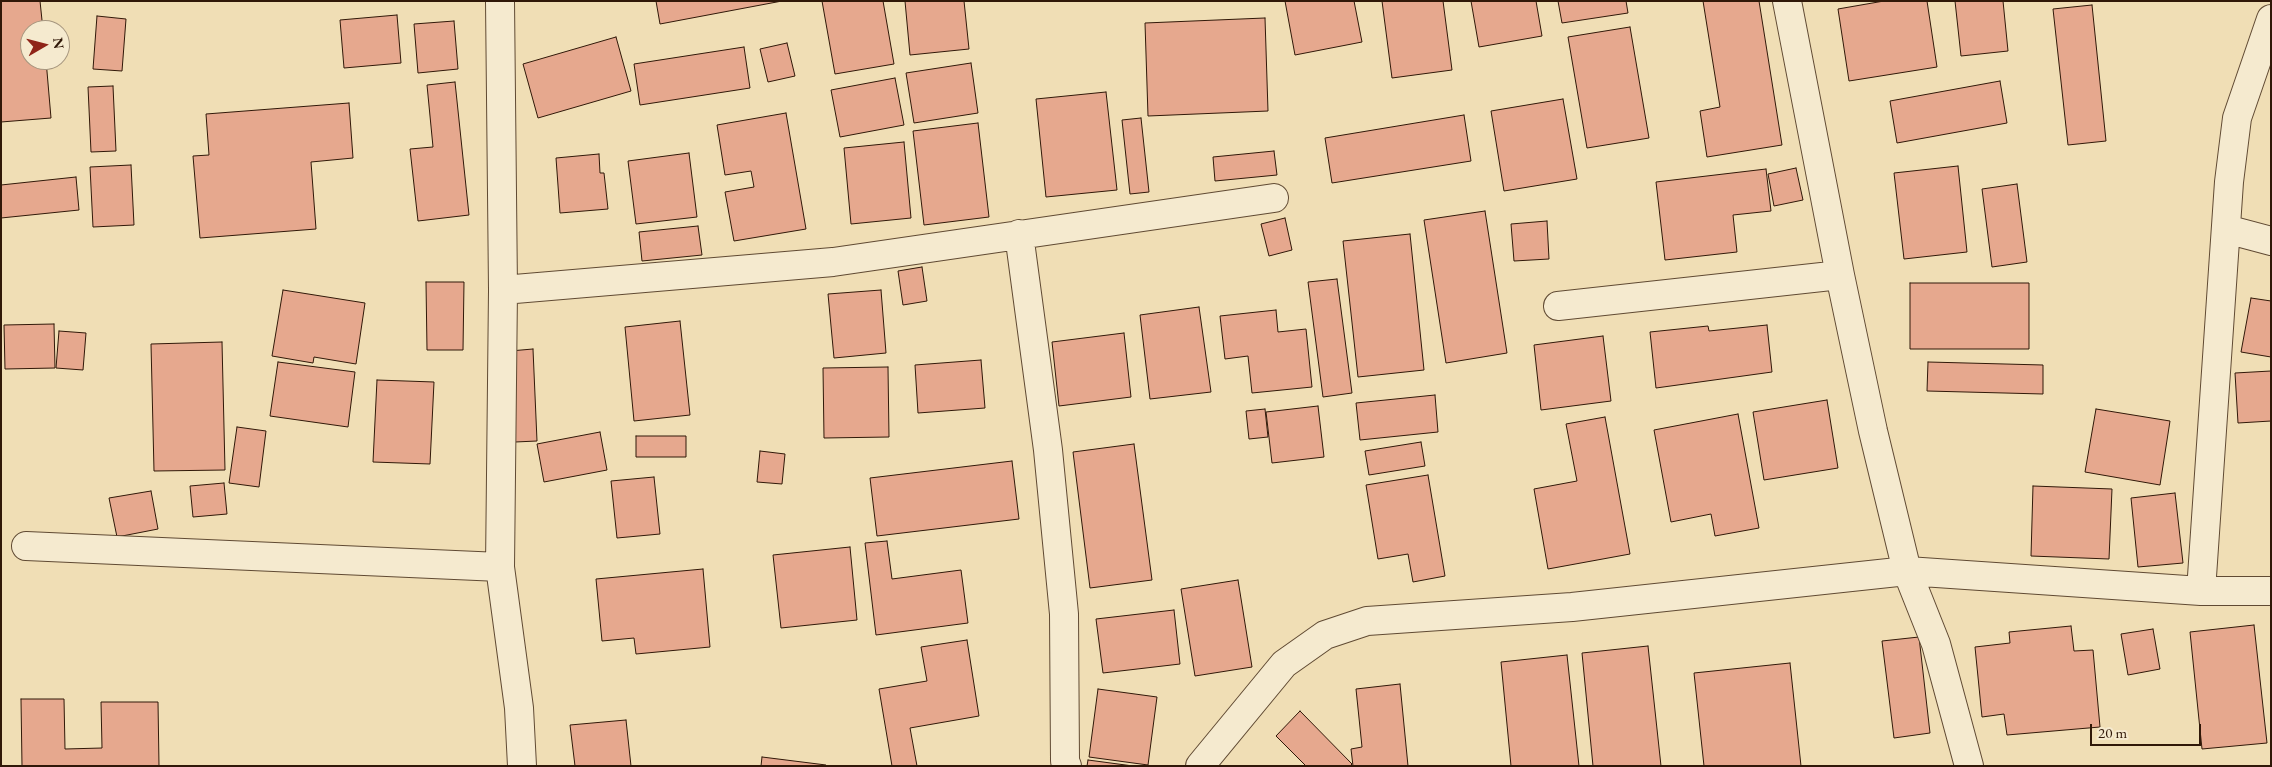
<!DOCTYPE html>
<html>
<head>
<meta charset="utf-8">
<style>
	body { margin:0 }
	#map { position:relative; width:2272px; height:767px; overflow:hidden; background:#f0deb5; font-family:"EB Garamond",serif }
	canvas { display:block }
	.frame { position:absolute; inset:0; border:2px solid #301808; pointer-events:none }
	.north { position:absolute; left:20px; top:20px; width:50px; height:50px; box-sizing:border-box; background:#f5eacf; border:1px solid #a6967f; border-radius:50%; rotate:82deg; font-size:14px; font-weight:700; line-height:20px; text-align:center; color:#301808 }
	.north::after { content:''; display:block; margin:auto; width:18px; height:22px; background:#8f2418; clip-path:polygon(50% 0,100% 100%,50% 72%,0 100%) }
	.scale { position:absolute; left:2090px; top:724px; width:111px; height:22px; box-sizing:border-box; border:2px solid #301808; border-top:0; padding-left:6px; font-size:15px; line-height:18px; white-space:nowrap; color:#301808; -webkit-text-stroke:4px #f5eacf; paint-order:stroke }
</style>
</head>
<body>
<div id="map">
<canvas width="2272" height="767"></canvas>
<div class="frame"></div>
<div class="north">N</div>
<div class="scale">20 m</div>
</div>
<script>
const context = document.querySelector('canvas').getContext('2d');
context.lineJoin = 'round';
function fill(path, color) {
  context.fillStyle = color;
  context.fill(path, 'evenodd');
}
function shape(rows) {
  const path = new Path2D();
  for (const r of rows) {
    path.moveTo(r[0], r[1]);
    for (let i = 2; i < r.length; i += 2) path.lineTo(r[i], r[i + 1]);
  }
  return path;
}
function stroke(path, color, width, dash) {
  context.strokeStyle = color;
  context.lineWidth = width;
  context.lineCap = dash ? 'butt' : 'round';
  context.setLineDash(dash || []);
  context.stroke(path);
}
const building = shape([
	[1,1,40,1,43,30,30,30,30,60,46,60,51,118,1,122,1,1],
	[656,1,782,1,660,24,656,1],
	[822,1,883,1,894,64,835,74,822,1],
	[905,1,964,1,969,49,910,55,905,1],
	[1285,1,1354,1,1362,42,1295,55,1285,1],
	[1382,1,1443,1,1452,70,1392,78,1382,1],
	[1471,1,1536,1,1542,36,1479,47,1471,1],
	[1558,1,1626,1,1628,13,1562,23,1558,1],
	[1703,1,1759,1,1782,145,1707,157,1700,111,1720,107,1703,1],
	[1884,1,1927,1,1937,67,1849,81,1838,9,1884,1],
	[1955,1,2003,1,2008,51,1961,56,1955,1],
	[2092,5,2106,141,2068,145,2053,9,2092,5],
	[397,15,401,63,344,68,340,20,397,15],
	[97,16,126,19,122,71,93,69,97,16],
	[1265,18,1268,111,1148,116,1145,23,1265,18],
	[454,21,458,69,418,73,414,24,454,21],
	[1630,27,1649,138,1587,148,1568,37,1630,27],
	[616,37,631,91,538,118,523,64,616,37],
	[787,43,795,76,768,82,760,49,787,43],
	[744,47,750,88,640,105,634,64,744,47],
	[971,63,978,113,914,123,906,73,971,63],
	[895,78,904,125,840,137,831,90,895,78],
	[2000,81,2007,123,1897,143,1890,101,2000,81],
	[455,82,469,215,418,221,410,149,433,147,427,85,455,82],
	[113,86,116,151,91,152,88,87,113,86],
	[1106,92,1117,190,1046,197,1036,99,1106,92],
	[1563,99,1577,179,1504,191,1491,111,1563,99],
	[349,103,353,158,311,162,316,229,200,238,193,156,209,155,206,114,349,103],
	[786,113,806,229,734,241,725,192,754,187,751,171,725,175,717,125,786,113],
	[1464,115,1471,161,1332,183,1325,138,1464,115],
	[1141,118,1149,192,1130,194,1122,120,1141,118],
	[978,123,989,217,924,225,913,131,978,123],
	[904,142,911,218,851,224,844,148,904,142],
	[1274,151,1277,175,1215,181,1213,157,1274,151],
	[689,153,697,217,636,224,628,161,689,153],
	[599,154,600,173,604,173,608,209,560,213,556,158,599,154],
	[131,165,134,225,93,227,90,167,131,165],
	[1958,166,1967,252,1904,259,1894,173,1958,166],
	[1796,168,1803,200,1774,206,1768,174,1796,168],
	[1766,169,1771,211,1733,215,1737,252,1665,260,1656,182,1766,169],
	[76,177,79,210,1,218,1,185,76,177],
	[2017,184,2027,262,1992,267,1982,189,2017,184],
	[1485,211,1507,353,1446,363,1424,220,1485,211],
	[1285,218,1292,250,1269,256,1261,224,1285,218],
	[1547,221,1549,259,1514,261,1511,224,1547,221],
	[698,226,702,255,642,261,639,232,698,226],
	[1410,234,1424,370,1358,377,1343,241,1410,234],
	[922,267,927,301,903,305,898,271,922,267],
	[1337,279,1352,393,1323,397,1308,282,1337,279],
	[426,282,464,282,463,350,427,350,426,282],
	[1910,283,2029,283,2029,349,1910,349,1910,283],
	[283,290,365,303,356,364,314,357,313,363,272,356,283,290],
	[881,290,886,353,834,358,828,294,881,290],
	[2251,298,2271,301,2271,357,2241,352,2251,298],
	[1199,307,1211,392,1150,399,1140,315,1199,307],
	[1276,310,1278,332,1306,329,1312,387,1252,393,1248,356,1225,359,1220,316,1276,310],
	[680,321,690,415,634,421,625,327,680,321],
	[54,324,55,368,5,369,4,325,54,324],
	[1767,325,1772,372,1656,388,1650,332,1708,326,1709,331,1767,325],
	[59,331,86,333,83,370,56,368,59,331],
	[1124,333,1131,397,1059,406,1052,342,1124,333],
	[1603,336,1611,401,1541,410,1534,345,1603,336],
	[222,342,225,470,154,471,151,344,222,342],
	[533,349,537,441,515,442,510,351,533,349],
	[981,360,985,408,918,413,915,365,981,360],
	[278,362,355,372,348,427,270,416,278,362],
	[1928,362,2043,365,2043,394,1927,391,1928,362],
	[888,367,889,437,824,438,823,368,888,367],
	[2271,371,2271,421,2238,423,2235,373,2271,371],
	[377,380,434,382,430,464,373,462,377,380],
	[1435,395,1438,432,1360,440,1356,403,1435,395],
	[1827,400,1838,468,1764,480,1753,412,1827,400],
	[1318,406,1324,457,1272,463,1266,412,1318,406],
	[1265,409,1268,437,1249,439,1246,411,1265,409],
	[2096,409,2170,421,2160,485,2085,472,2096,409],
	[1738,414,1759,528,1715,536,1711,514,1671,522,1654,430,1738,414],
	[1605,417,1630,554,1548,569,1534,489,1577,481,1566,424,1605,417],
	[237,427,266,431,259,487,229,483,237,427],
	[600,432,607,470,544,482,537,444,600,432],
	[636,436,686,436,686,457,636,457,636,436],
	[1421,442,1425,466,1369,475,1365,451,1421,442],
	[1134,444,1152,580,1090,588,1073,452,1134,444],
	[760,451,785,454,782,484,757,482,760,451],
	[1012,461,1019,519,877,536,870,478,1012,461],
	[1428,475,1445,576,1413,582,1408,554,1378,559,1366,485,1428,475],
	[654,477,660,534,617,538,611,481,654,477],
	[224,483,227,514,193,517,190,486,224,483],
	[2033,486,2112,489,2109,559,2031,556,2033,486],
	[151,491,158,529,117,537,109,498,151,491],
	[2175,493,2183,563,2138,567,2131,498,2175,493],
	[887,541,892,579,961,570,968,623,876,635,865,543,887,541],
	[850,547,857,620,781,628,773,555,850,547],
	[703,569,710,647,636,654,634,638,602,641,596,579,703,569],
	[1238,580,1252,667,1195,676,1181,589,1238,580],
	[1174,610,1180,664,1103,673,1096,619,1174,610],
	[2254,625,2267,743,2202,749,2190,632,2254,625],
	[2071,626,2074,651,2093,650,2100,727,2007,735,2004,714,1982,717,1975,647,2010,643,2009,632,2071,626],
	[2153,629,2160,669,2128,675,2121,634,2153,629],
	[1919,637,1930,733,1894,738,1882,641,1919,637],
	[967,640,979,716,910,728,917,766,892,766,879,689,927,681,921,647,967,640],
	[1648,646,1661,766,1593,766,1582,653,1648,646],
	[1567,655,1579,766,1511,766,1501,662,1567,655],
	[1790,663,1801,766,1704,766,1694,673,1790,663],
	[1400,684,1408,766,1353,766,1351,749,1362,747,1356,689,1400,684],
	[1098,689,1157,697,1148,765,1089,757,1098,689],
	[21,699,64,699,65,749,102,748,101,702,158,702,159,766,22,766,21,699],
	[1300,711,1352,764,1350,766,1306,766,1276,736,1300,711],
	[626,720,631,766,575,766,570,725,626,720],
	[762,757,826,765,826,766,761,766,762,757],
	[1088,760,1133,766,1087,766,1088,760]
]);
fill(building, '#e6a88e');
stroke(building, '#301808', 1);
const street = shape([
	[500,1,503,290,500,567,519,708,522,766],
	[1787,1,1840,275,1873,431,1907,571,1936,644,1969,766],
	[2226,229,2271,241],
	[1019,234,1048,450,1064,614,1065,761,1067,766],
	[503,290,833,262,1274,198],
	[1558,306,1840,275],
	[26,546,500,567],
	[2201,591,2229,182,2237,118,2271,19],
	[1200,766,1284,664,1325,635,1367,621,1572,607,1907,571,2201,591,2271,591]
]);
stroke(street, '#604a33', 30);
stroke(street, '#f5eacf', 28);
</script>
</body>
</html>
